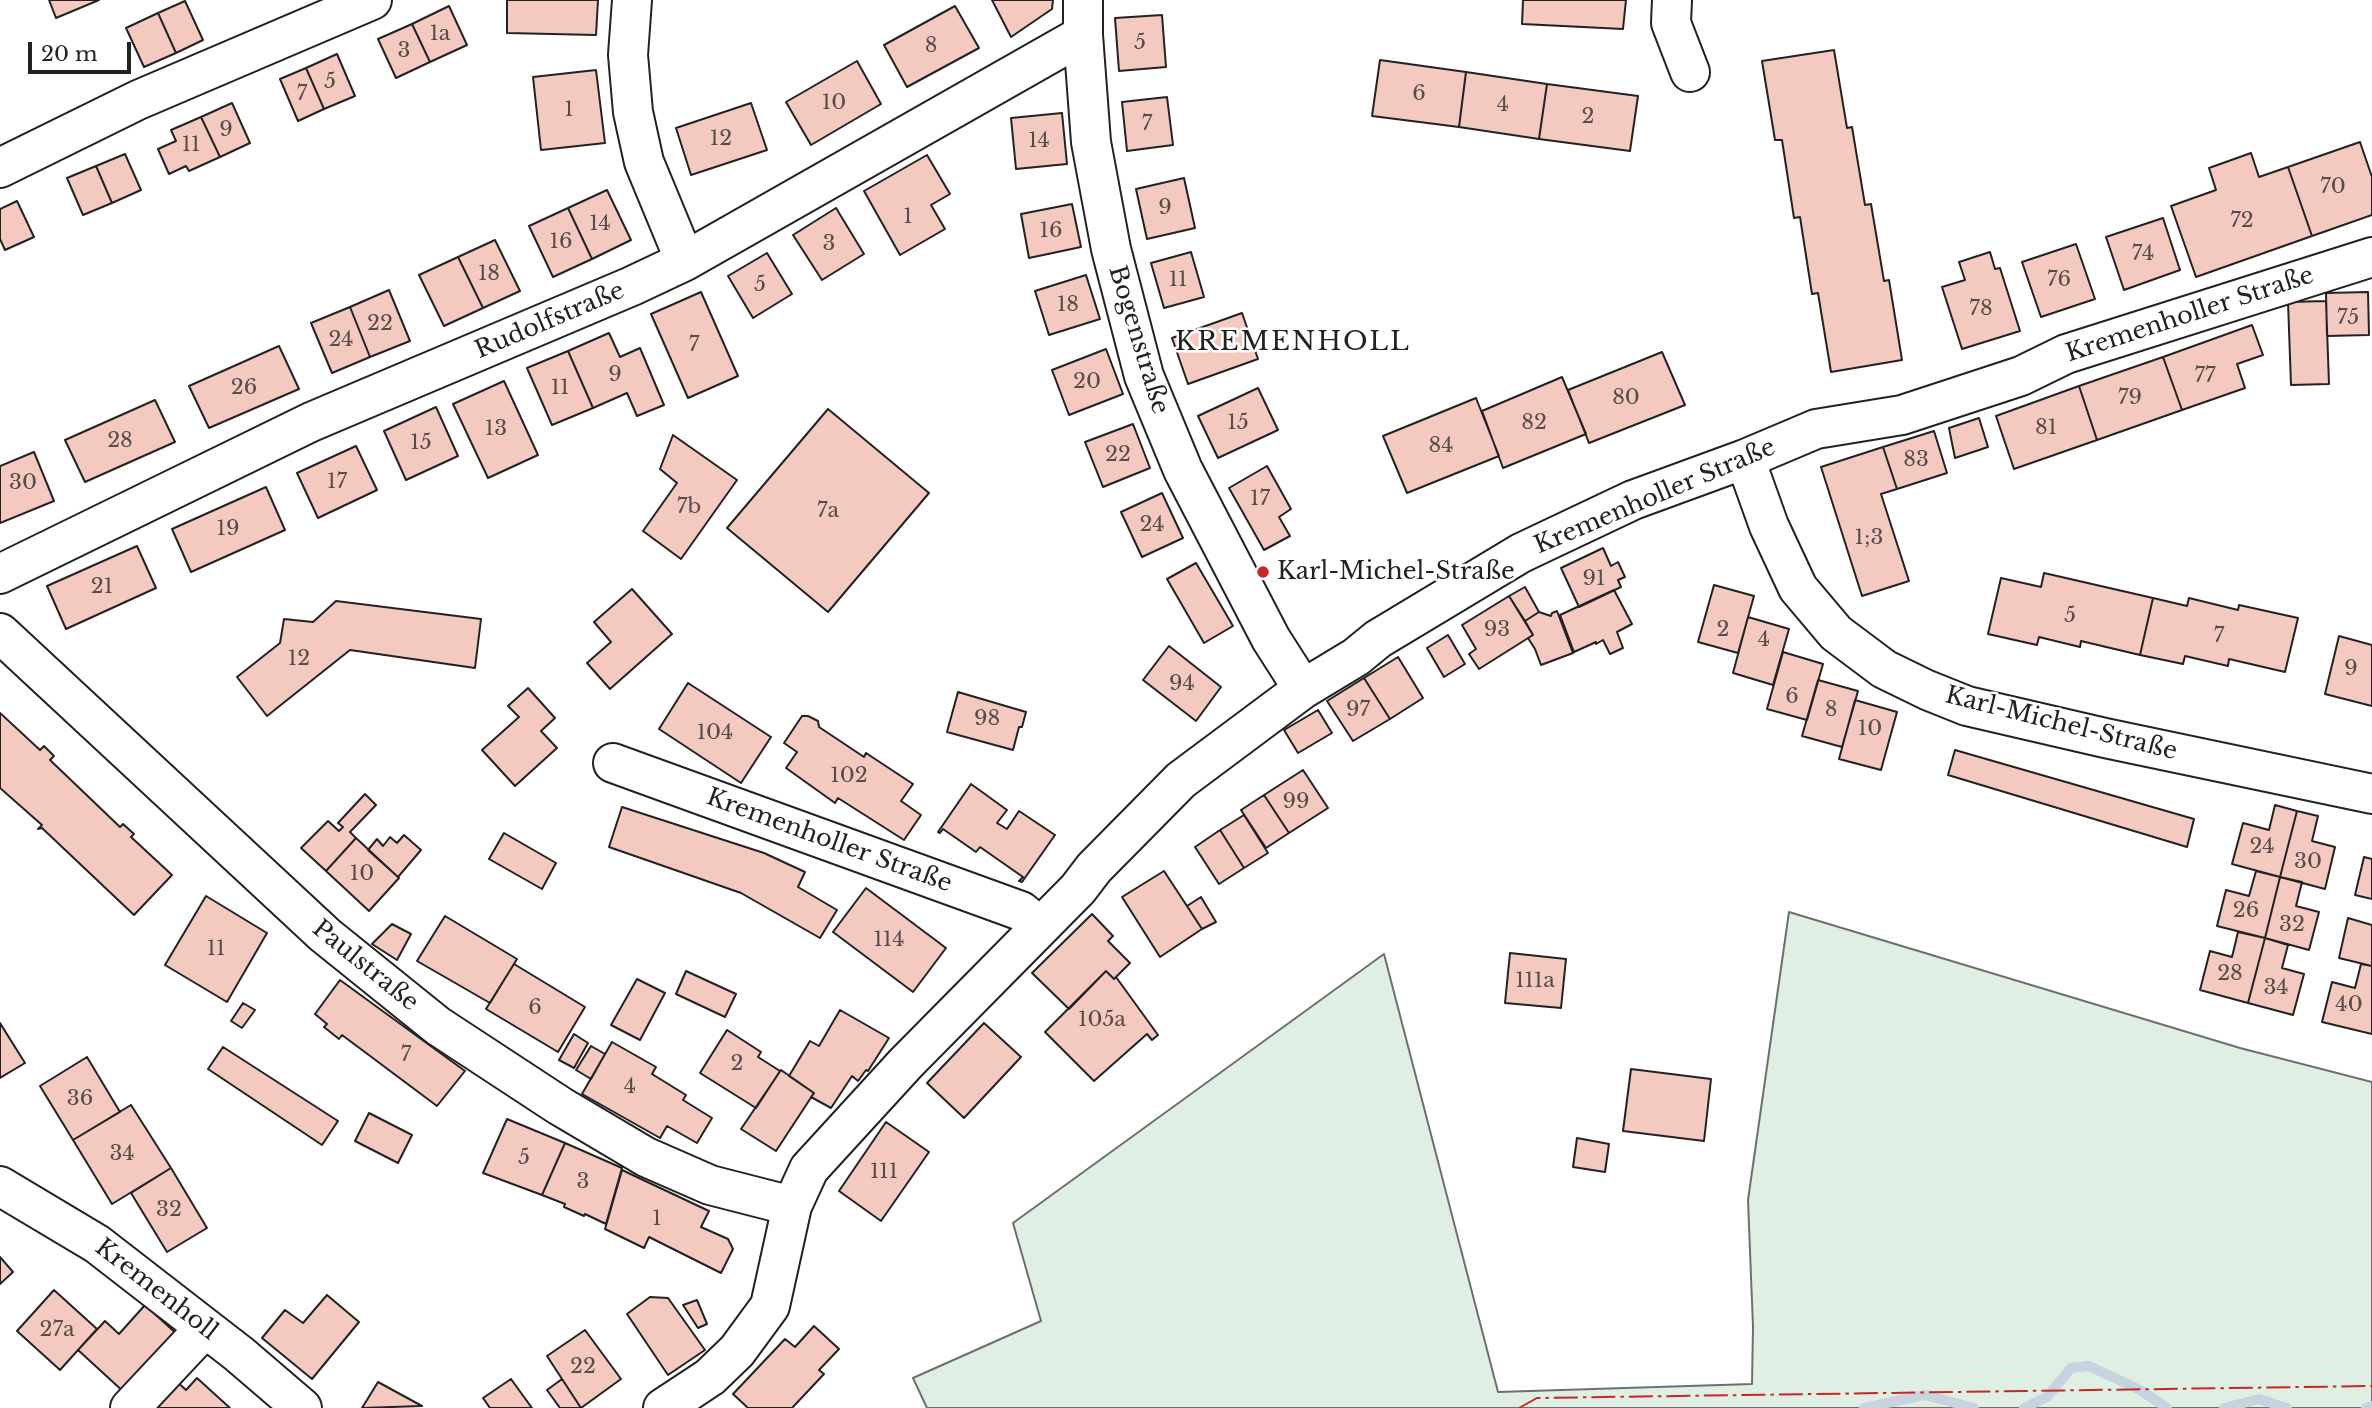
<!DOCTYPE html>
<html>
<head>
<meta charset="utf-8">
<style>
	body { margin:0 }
	#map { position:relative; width:2372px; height:1408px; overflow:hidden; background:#fff; font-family:"Libre Baskerville",serif }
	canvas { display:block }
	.scale { position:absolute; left:28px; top:42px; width:103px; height:32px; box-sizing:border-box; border:4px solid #222; border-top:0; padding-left:9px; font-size:21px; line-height:24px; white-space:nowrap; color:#222; -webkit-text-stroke:5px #fff; paint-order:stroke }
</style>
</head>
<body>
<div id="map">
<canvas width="2372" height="1408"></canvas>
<div class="scale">20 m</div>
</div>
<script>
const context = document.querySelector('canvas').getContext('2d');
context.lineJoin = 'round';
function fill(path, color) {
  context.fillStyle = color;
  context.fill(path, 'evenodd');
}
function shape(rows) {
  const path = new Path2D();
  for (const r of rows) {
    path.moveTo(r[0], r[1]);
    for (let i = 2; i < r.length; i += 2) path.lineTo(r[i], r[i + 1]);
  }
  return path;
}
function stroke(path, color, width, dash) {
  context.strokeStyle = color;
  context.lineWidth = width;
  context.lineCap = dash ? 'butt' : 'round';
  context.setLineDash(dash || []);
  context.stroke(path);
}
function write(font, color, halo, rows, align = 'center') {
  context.font = font + ' "Libre Baskerville",serif';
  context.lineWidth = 5;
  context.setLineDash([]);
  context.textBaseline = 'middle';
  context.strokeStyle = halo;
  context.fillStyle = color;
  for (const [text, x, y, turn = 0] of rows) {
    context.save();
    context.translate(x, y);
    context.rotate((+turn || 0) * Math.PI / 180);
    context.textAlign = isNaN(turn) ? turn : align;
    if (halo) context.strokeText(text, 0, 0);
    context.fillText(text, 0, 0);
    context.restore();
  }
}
const green = shape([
	[1789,912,2240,1048,2372,1082,2372,1408,927,1408,913,1378,1041,1321,1013,1223,1384,954,1498,1392,1752,1384,1753,1327,1748,1200,1789,912]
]);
fill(green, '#e0efe3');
stroke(green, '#6f6f6f', 2);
stroke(shape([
	[1864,1408,1925,1395,1974,1408],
	[2024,1408,2047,1397,2071,1368,2089,1366,2140,1390,2167,1408],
	[2224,1408,2259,1399,2287,1408],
	[2366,1408,2372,1406]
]), '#c7d3dd', 10);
const building = shape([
	[49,0,99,0,56,18,49,0],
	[507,0,598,0,596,35,507,33,507,0],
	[992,0,1053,0,1052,9,1011,37,992,0],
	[1523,0,1626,0,1623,29,1522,24,1523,0],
	[185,1,203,40,176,53,158,13,185,1],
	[449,6,467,45,430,62,412,24,449,6],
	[955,6,979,48,907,87,884,45,955,6],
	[158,13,176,53,144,67,126,28,158,13],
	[1162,15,1166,67,1119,71,1115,18,1162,15],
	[412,24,430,62,396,78,378,39,412,24],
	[1834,50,1847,128,1852,127,1865,205,1871,204,1884,281,1889,280,1902,360,1831,372,1818,293,1812,294,1800,217,1794,218,1782,140,1775,140,1762,61,1834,50],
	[337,54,355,96,324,109,306,68,337,54],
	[1380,60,1466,72,1459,127,1372,116,1380,60],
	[857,61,881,104,811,145,786,102,857,61],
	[306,68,324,109,298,121,280,79,306,68],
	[596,70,605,143,541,150,533,77,596,70],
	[1466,72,1547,84,1539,139,1459,127,1466,72],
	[1547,84,1638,96,1630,151,1539,139,1547,84],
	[1167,97,1173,145,1127,151,1122,102,1167,97],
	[232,103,250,143,220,157,201,117,232,103],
	[751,103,767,150,691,175,676,128,751,103],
	[1062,113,1067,164,1016,169,1011,118,1062,113],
	[201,117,220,157,189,171,186,166,169,174,158,149,176,141,171,130,201,117],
	[2360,142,2372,177,2372,215,2312,236,2288,167,2360,142],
	[2251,153,2259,177,2288,167,2312,236,2196,277,2171,206,2216,190,2209,168,2251,153],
	[125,154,141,190,112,203,96,166,125,154],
	[927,155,950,194,931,205,945,229,900,255,864,191,927,155],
	[96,166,112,203,83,215,67,178,96,166],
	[1184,178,1195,228,1147,239,1136,189,1184,178],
	[607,190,631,240,592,259,568,208,607,190],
	[17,201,34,237,5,250,0,239,0,209,17,201],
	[1072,204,1081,247,1029,258,1021,214,1072,204],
	[568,208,592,259,553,277,529,226,568,208],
	[836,208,864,254,822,280,793,235,836,208],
	[2163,218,2180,270,2124,290,2106,237,2163,218],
	[495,240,520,291,483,308,458,257,495,240],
	[2076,244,2095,299,2041,317,2022,262,2076,244],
	[1191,252,1204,297,1164,308,1151,263,1191,252],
	[1990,252,1995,269,2000,268,2020,331,1962,349,1942,287,1965,280,1959,262,1990,252],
	[767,253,792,294,753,318,728,276,767,253],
	[458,257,483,308,444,326,419,275,458,257],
	[1086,275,1100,319,1049,335,1035,291,1086,275],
	[389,290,410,341,370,357,350,307,389,290],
	[701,292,738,376,688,398,651,314,701,292],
	[2368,292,2369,335,2327,336,2326,293,2368,292],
	[2326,301,2329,384,2291,385,2288,302,2326,301],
	[350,307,370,357,332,373,311,323,350,307],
	[1242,313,1258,359,1188,384,1172,338,1242,313],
	[2252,325,2263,355,2237,364,2245,388,2182,410,2163,357,2252,325],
	[609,333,620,357,640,348,664,405,637,416,627,393,593,408,568,351,609,333],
	[279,346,299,389,209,428,189,386,279,346],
	[1106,349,1123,394,1069,415,1052,370,1106,349],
	[568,351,593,408,552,425,527,368,568,351],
	[1662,352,1685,405,1589,443,1568,390,1662,352],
	[2163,357,2182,410,2097,440,2079,386,2163,357],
	[1562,377,1586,434,1503,468,1482,411,1562,377],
	[504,381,538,455,488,478,453,404,504,381],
	[2079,386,2097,440,2014,469,1996,416,2079,386],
	[1258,388,1278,430,1218,458,1198,416,1258,388],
	[1476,398,1499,456,1407,493,1383,436,1476,398],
	[155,400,175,442,85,482,65,440,155,400],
	[436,407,458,456,406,480,384,431,436,407],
	[828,409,929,493,828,612,727,528,828,409],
	[1979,418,1988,447,1955,458,1949,428,1979,418],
	[1133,424,1150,468,1103,487,1085,442,1133,424],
	[1934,431,1947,473,1897,489,1883,447,1934,431],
	[673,435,737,480,681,559,643,531,677,483,660,469,673,435],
	[356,446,377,490,318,518,297,473,356,446],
	[1883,447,1897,489,1881,494,1909,581,1862,596,1821,467,1883,447],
	[34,452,54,501,0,523,0,466,34,452],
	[1267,466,1291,509,1279,517,1290,536,1264,550,1229,488,1267,466],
	[266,487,285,530,191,572,172,529,266,487],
	[1162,493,1183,538,1142,557,1121,512,1162,493],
	[137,546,156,588,66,629,47,586,137,546],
	[1603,548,1611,566,1618,562,1625,577,1618,580,1621,587,1579,607,1561,568,1603,548],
	[1196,563,1233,626,1204,643,1167,579,1196,563],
	[2044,573,2153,598,2140,655,2081,641,2080,647,2039,637,2037,645,1988,634,2001,578,2041,587,2044,573],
	[1714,585,1754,596,1738,653,1698,642,1714,585],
	[1525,587,1539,612,1525,621,1509,596,1525,587],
	[632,589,672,634,610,689,587,663,611,642,594,622,632,589],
	[1614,590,1632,624,1617,632,1623,648,1610,654,1603,640,1596,644,1596,642,1574,652,1560,615,1614,590],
	[1509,596,1533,635,1479,669,1469,654,1476,649,1462,625,1509,596],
	[2153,598,2187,606,2189,598,2238,610,2239,605,2298,618,2285,672,2229,659,2228,666,2185,656,2183,664,2140,655,2153,598],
	[336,601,481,619,475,668,350,650,267,716,237,677,280,643,284,619,313,622,336,601],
	[1557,611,1573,653,1541,665,1535,649,1528,638,1533,635,1525,621,1539,612,1551,616,1552,613,1557,611],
	[1748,617,1789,629,1773,685,1733,673,1748,617],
	[1448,635,1465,664,1444,677,1427,648,1448,635],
	[2339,636,2372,645,2372,706,2325,694,2339,636],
	[1169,646,1221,687,1196,721,1143,680,1169,646],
	[1783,652,1823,664,1807,720,1767,709,1783,652],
	[1398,657,1423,698,1390,719,1364,678,1398,657],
	[1364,678,1390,719,1353,741,1327,701,1364,678],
	[1818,680,1858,691,1842,747,1802,736,1818,680],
	[688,683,771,737,741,783,659,729,688,683],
	[528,688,555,718,541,731,557,748,515,786,482,750,519,717,508,706,528,688],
	[958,692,1026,712,1022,727,1019,727,1013,750,947,732,958,692],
	[1855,700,1897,712,1881,770,1839,759,1855,700],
	[1318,710,1332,733,1298,753,1284,730,1318,710],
	[0,713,40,750,44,746,54,756,50,760,120,827,123,824,134,834,131,837,172,875,134,915,42,828,38,829,42,825,0,788,0,713],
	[802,716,808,716,818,721,819,727,864,757,866,753,913,784,901,801,921,815,904,840,838,798,835,803,786,768,797,752,784,743,802,716],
	[1955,750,2194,819,2187,847,1948,775,1955,750],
	[1303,770,1328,808,1289,833,1264,795,1303,770],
	[971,784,1007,810,997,823,1007,829,1019,811,1055,835,1022,882,1019,881,1023,877,980,847,976,852,943,829,940,833,938,832,971,784],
	[365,794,376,805,350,832,356,838,326,871,301,848,328,821,339,831,343,827,338,823,365,794],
	[1264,795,1289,833,1266,848,1241,810,1264,795],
	[2275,805,2297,811,2280,877,2232,864,2243,823,2269,830,2275,805],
	[622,807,764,853,805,872,798,887,837,910,820,938,741,893,609,847,622,807],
	[2297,811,2318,816,2312,841,2335,847,2325,889,2280,877,2297,811],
	[1244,815,1268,853,1244,868,1220,830,1244,815],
	[1220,830,1244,868,1219,884,1195,847,1220,830],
	[504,833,556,863,542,889,489,859,504,833],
	[404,835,421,850,398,877,368,850,377,839,383,846,390,837,397,843,404,835],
	[356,838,399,878,369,911,326,871,356,838],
	[2364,857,2372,859,2372,899,2355,895,2364,857],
	[1164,871,1202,929,1160,957,1122,897,1164,871],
	[2256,871,2280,877,2265,938,2217,926,2226,890,2249,896,2256,871],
	[2280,877,2302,882,2296,906,2319,912,2309,950,2265,938,2280,877],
	[866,888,946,948,913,992,833,932,866,888],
	[206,896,267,933,227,1002,165,965,206,896],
	[1201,897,1216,922,1202,929,1187,906,1201,897],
	[1092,914,1113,936,1108,941,1130,963,1114,979,1106,971,1069,1009,1032,973,1092,914],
	[445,916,517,959,490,1003,417,961,445,916],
	[2348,918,2372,925,2372,966,2339,958,2348,918],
	[392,924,411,934,397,960,372,944,392,924],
	[2238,932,2265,938,2248,1003,2200,990,2210,951,2232,957,2238,932],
	[2265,938,2288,945,2282,968,2304,974,2293,1015,2248,1003,2265,938],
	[1510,953,1566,959,1561,1008,1505,1003,1510,953],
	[514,964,585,1007,558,1052,486,1009,514,964],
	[2361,964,2372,966,2372,1034,2322,1022,2332,982,2355,988,2361,964],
	[686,971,736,994,725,1017,676,994,686,971],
	[1106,971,1114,979,1116,977,1158,1035,1152,1040,1147,1034,1094,1081,1045,1032,1106,971],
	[637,979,665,993,640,1040,611,1025,637,979],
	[340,980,465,1071,437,1106,342,1035,339,1039,324,1027,327,1024,315,1014,340,980],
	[243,1003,255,1010,242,1028,231,1021,243,1003],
	[840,1010,889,1038,868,1071,866,1070,858,1081,852,1076,831,1108,811,1097,814,1093,789,1076,810,1041,819,1046,840,1010],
	[0,1023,25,1063,0,1078,0,1023],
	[984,1023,1021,1057,964,1118,927,1083,984,1023],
	[727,1030,761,1052,758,1057,780,1071,756,1108,700,1073,727,1030],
	[574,1034,588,1043,574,1068,559,1060,574,1034],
	[612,1042,656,1067,652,1074,686,1095,683,1100,712,1118,697,1143,667,1126,660,1138,582,1094,612,1042],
	[591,1046,605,1054,591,1079,576,1070,591,1046],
	[223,1047,338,1121,322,1145,208,1069,223,1047],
	[87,1057,120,1112,73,1140,40,1086,87,1057],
	[1631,1069,1711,1079,1704,1141,1623,1131,1631,1069],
	[781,1070,814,1093,776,1151,741,1129,781,1070],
	[131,1105,171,1168,112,1204,73,1140,131,1105],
	[369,1113,412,1135,398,1163,355,1141,369,1113],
	[507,1119,565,1143,542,1195,483,1173,507,1119],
	[886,1122,929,1152,881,1221,839,1191,886,1122],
	[1577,1138,1609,1144,1605,1172,1573,1167,1577,1138],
	[565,1143,622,1168,606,1224,585,1214,584,1216,564,1207,565,1204,542,1195,565,1143],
	[171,1168,207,1228,167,1252,131,1193,171,1168],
	[622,1170,709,1211,701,1227,728,1239,733,1249,721,1273,649,1237,644,1248,605,1229,622,1170],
	[0,1257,13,1272,0,1284,0,1257],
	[54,1290,97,1329,60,1370,17,1331,54,1290],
	[327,1295,359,1322,312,1379,262,1338,285,1310,303,1323,327,1295],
	[650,1297,668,1298,705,1350,668,1375,627,1314,650,1297],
	[697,1300,707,1324,698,1328,683,1305,697,1300],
	[145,1305,179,1336,126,1394,78,1350,105,1321,119,1334,145,1305],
	[814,1326,839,1349,819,1370,824,1374,792,1408,748,1408,733,1394,785,1339,795,1347,814,1326],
	[585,1330,621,1379,581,1408,547,1356,585,1330],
	[197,1378,230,1408,155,1408,174,1379,186,1390,197,1378],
	[511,1379,532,1408,490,1408,483,1398,511,1379],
	[562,1379,581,1408,560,1408,547,1390,562,1379],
	[378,1382,422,1406,362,1408,378,1382]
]);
fill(building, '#f3c9c0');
stroke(building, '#222', 2);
const minor = shape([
	[632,0,628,55,633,112,644,162,685,261],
	[1083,0,1083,35,1091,142,1111,249,1144,376,1183,470,1271,639,1303,689],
	[1672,0,1671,23,1690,72],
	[0,168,138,100,372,0],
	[1745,459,1769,526,1798,588,1836,633,1884,669,1927,690,1967,706,2105,738,2372,794],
	[0,574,311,422,632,286,685,261,1083,35],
	[0,633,325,935,438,1026,560,1106,646,1157,710,1185,792,1206],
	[613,763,1021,911,1040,927],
	[0,1186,97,1244,239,1354,302,1408],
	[130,1408,205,1328],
	[663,1408,710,1377,737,1351,770,1306,792,1206,809,1169,906,1063,1078,889,1094,868,1181,780,1303,689,1356,657,1378,639,1521,553,1633,500,1745,459,1816,429,1902,415,2021,376,2066,354,2372,257]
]);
stroke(minor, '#222', 42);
stroke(minor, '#fff', 38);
stroke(shape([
	[1519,1408,1537,1398,2372,1386]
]), '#c62828', 2, [24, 5, 3.5, 5]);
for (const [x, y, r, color] of [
	[1263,572,7,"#c62828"]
]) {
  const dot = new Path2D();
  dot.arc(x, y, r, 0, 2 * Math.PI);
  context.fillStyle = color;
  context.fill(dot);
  stroke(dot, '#fff', 2.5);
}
write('21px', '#564c4a', null, [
	["1a",440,34],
	["5",1140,43],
	["8",931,46],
	["3",404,51],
	["5",330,82],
	["7",302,94],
	["6",1419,94],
	["10",834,103],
	["4",1503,105],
	["1",569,110],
	["2",1588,117],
	["7",1147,124],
	["9",226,130],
	["12",721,139],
	["14",1039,141],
	["11",191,145],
	["70",2333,187],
	["9",1165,208],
	["1",908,217],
	["72",2242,221],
	["14",600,224],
	["16",1051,231],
	["16",561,242],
	["3",829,244],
	["74",2143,254],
	["18",489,274],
	["11",1178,280],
	["76",2059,280],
	["5",760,285],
	["18",1068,305],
	["78",1981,309],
	["75",2348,318],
	["22",380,324],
	["24",341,340],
	["7",694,345],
	["9",615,375],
	["77",2205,376],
	["20",1087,382],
	["26",244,388],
	["11",560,388],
	["80",1626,398],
	["79",2130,398],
	["15",1238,423],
	["82",1534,423],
	["81",2046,428],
	["13",496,429],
	["28",120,441],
	["15",421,443],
	["84",1441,446],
	["22",1118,455],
	["83",1916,460],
	["17",337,482],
	["30",23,483],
	["17",1260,499],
	["7b",689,507],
	["7a",828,511],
	["24",1152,525],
	["19",228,529],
	["1;3",1869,538],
	["91",1594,579],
	["21",102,587],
	["5",2070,616],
	["93",1497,630],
	["2",1723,630],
	["7",2219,636],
	["4",1764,640],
	["12",299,659],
	["9",2351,669],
	["94",1182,684],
	["6",1792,697],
	["97",1358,710],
	["8",1831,710],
	["98",987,719],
	["10",1870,729],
	["104",715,733],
	["102",849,776],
	["99",1296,802],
	["24",2262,847],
	["30",2308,862],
	["10",362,874],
	["26",2246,911],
	["32",2292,925],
	["114",889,940],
	["11",216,949],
	["28",2230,974],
	["111a",1535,981],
	["34",2276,988],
	["40",2349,1005],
	["6",535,1008],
	["105a",1102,1020],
	["7",406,1055],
	["2",737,1064],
	["4",630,1087],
	["36",80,1099],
	["34",122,1154],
	["5",524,1158],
	["111",884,1172],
	["3",583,1182],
	["32",169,1210],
	["1",657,1219],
	["27a",57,1330],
	["22",583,1367]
]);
write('24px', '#222', '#fff', [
	["Kremenholler Straße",2190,315,-18],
	["Rudolfstraße",550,321,-23],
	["Bogenstraße",1138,340,73],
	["Kremenholler Straße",1655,497,-23],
	["Karl-Michel-Straße",2061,724,14],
	["Kremenholler Straße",829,841,20],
	["Paulstraße",365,966,39],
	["Kremenholl",156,1290,38]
]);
write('24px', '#222', '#fff', [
	["Karl-Michel-Straße",1277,572]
], 'left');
context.letterSpacing = '2px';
write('26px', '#222', '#fff', [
	["KREMENHOLL",1293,343]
]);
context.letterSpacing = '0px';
</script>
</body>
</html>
